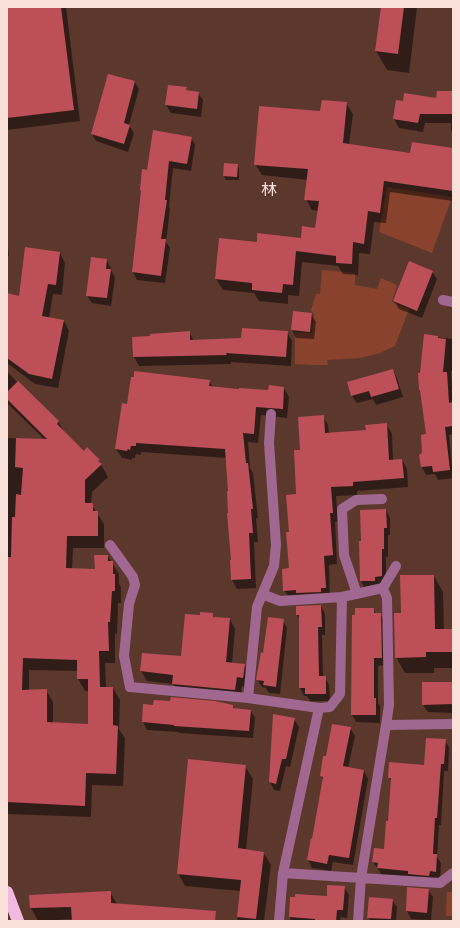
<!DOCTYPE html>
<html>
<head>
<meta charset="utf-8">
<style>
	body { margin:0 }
	#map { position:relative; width:460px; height:928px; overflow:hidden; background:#5c372c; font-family:Manrope,sans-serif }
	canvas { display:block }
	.frame { position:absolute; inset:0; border:8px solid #f9e1da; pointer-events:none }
</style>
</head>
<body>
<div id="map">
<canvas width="460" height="928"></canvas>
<div class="frame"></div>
</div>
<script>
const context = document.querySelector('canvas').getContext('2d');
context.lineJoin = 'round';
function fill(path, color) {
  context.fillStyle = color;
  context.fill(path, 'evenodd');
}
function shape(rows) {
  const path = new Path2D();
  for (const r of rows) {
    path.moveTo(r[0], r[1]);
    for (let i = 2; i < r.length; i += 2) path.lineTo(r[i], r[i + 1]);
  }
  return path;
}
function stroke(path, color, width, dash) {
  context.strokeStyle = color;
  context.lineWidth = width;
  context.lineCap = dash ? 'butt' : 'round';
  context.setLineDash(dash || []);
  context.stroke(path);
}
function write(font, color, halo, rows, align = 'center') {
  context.font = font + ' Manrope,"Noto Sans JP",sans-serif';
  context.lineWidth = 3;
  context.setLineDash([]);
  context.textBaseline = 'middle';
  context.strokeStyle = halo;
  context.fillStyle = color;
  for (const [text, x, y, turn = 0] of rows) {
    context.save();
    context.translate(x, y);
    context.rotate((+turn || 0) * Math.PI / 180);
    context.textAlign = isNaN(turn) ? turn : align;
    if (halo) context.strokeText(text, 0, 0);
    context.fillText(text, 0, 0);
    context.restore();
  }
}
fill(shape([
	[387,187,452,197,432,253,379,232],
	[322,270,355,273,355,285,377,289,381,278,397,285,392,302,409,309,395,346,380,353,361,358,327,360,328,365,313,365,295,364,295,332,312,333,314,315,311,310,316,294,320,294],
	[447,892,453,892,453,916,446,916]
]), '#89422d');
fill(shape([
	[7,7,66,7,80,121,7,130],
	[382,7,417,8,409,73,387,70,376,51],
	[134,81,139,89,129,125,134,133,128,152,96,141,92,134],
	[169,86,186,88,188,92,198,93,203,100,201,117,171,113,166,105],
	[453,91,453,133,451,130,451,123,425,123,423,132,399,128,394,119,404,102,437,99],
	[346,103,353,114,349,145,411,154,453,152,453,201,390,192,386,223,374,222,370,254,359,253,358,275,343,274,338,266,302,262,299,296,288,295,288,304,259,301,254,293,223,290,216,279,257,243,302,239,316,229,318,211,312,210,306,199,308,180,262,175,255,164,321,112],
	[191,137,195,145,191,171,173,168,169,206,170,209,166,242,170,248,165,283,137,280,133,272,142,193,147,171],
	[225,165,237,165,239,169,239,180,226,180,224,176],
	[7,239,9,255,7,259],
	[60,253,65,263,62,295,53,294,49,318,64,321,69,331,58,388,35,384,7,363,7,353],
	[107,260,115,278,111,306,92,303,87,296],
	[432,272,437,279,422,318,399,309,394,301],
	[311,314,316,322,314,339,296,338,292,330],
	[189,332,194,341,242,339,287,332,292,341,291,366,231,362,231,364,139,366,134,357,133,338,151,337],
	[425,336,453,339,453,371,451,371,453,404,453,434,449,435,453,478,438,480,435,474,426,475,422,467,420,456,423,454,428,435,421,374],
	[393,370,397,378,403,397,376,405,373,399,357,403,352,396,349,383],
	[7,372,58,421,65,433,84,452,87,449,99,461,108,477,92,492,91,504,104,524,104,548,73,548,72,569,96,570,108,556,119,574,119,584,121,587,121,603,118,603,117,634,115,634,115,663,105,663,106,688,113,688,120,700,119,729,125,738,123,786,92,785,91,817,7,814,7,438,44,439,7,403,7,410],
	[29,670,78,671,78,679,85,691,89,691,89,725,53,724,53,702,46,690,29,690],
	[209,381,213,387,269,391,284,388,289,397,287,418,261,415,258,443,248,442,250,468,253,473,258,518,256,518,258,542,254,542,256,588,237,589,232,580,232,561,227,458,141,452,141,455,136,454,135,458,132,458,132,460,122,458,116,449,128,405],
	[323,416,328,425,329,434,367,431,386,424,392,434,393,461,402,460,407,469,408,487,357,491,357,495,336,496,338,522,335,522,337,564,329,565,330,597,290,599,284,590,290,569,290,533,297,495,301,451],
	[386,510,390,518,390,535,388,535,388,557,386,557,386,584,365,589,361,581,362,542],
	[434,576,443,592,444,630,453,630,453,668,434,668,434,673,405,673,396,657,402,614],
	[321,606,325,614,325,635,322,635,323,677,325,677,329,685,330,701,310,701,307,696,304,696,300,688,300,619,297,615],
	[373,609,376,614,380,614,385,622,385,665,378,666,378,703,380,706,380,723,356,722,352,715,356,616],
	[212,614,214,618,230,619,235,629,232,663,244,665,250,674,248,687,242,686,240,699,179,694,173,684,147,681,141,671,143,654,182,657,201,616],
	[283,620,287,628,280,694,269,693,266,688,262,687,257,679,264,654],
	[453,683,453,713,428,712,423,705],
	[171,702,233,706,234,709,251,711,255,718,253,738,179,733,178,732,147,730,143,722,144,705,154,706],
	[294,719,299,727,290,767,286,766,280,791,274,790,270,782],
	[350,728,355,736,348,768,364,771,368,779,353,865,333,862,331,871,312,868,308,860,313,840,324,781,321,776,327,757],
	[445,740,449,748,448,771,444,771,441,825,439,825,437,857,441,863,440,879,382,875,373,862,385,850,389,822,392,782,389,777,425,766],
	[245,766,253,779,246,850,263,852,271,865,264,921,237,921,241,891,185,886,178,873],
	[344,887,349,895,347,918,341,917,340,921,291,921,290,917],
	[408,888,428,890,433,897,431,920,411,919,407,911],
	[110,892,117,904,213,921,73,921,73,919,38,921,31,908,30,896],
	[392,900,397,907,396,921,371,921,368,917]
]), '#0007');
fill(shape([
	[7,7,61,7,74,110,7,118],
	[381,7,404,7,398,54,375,51],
	[108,74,135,81,124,123,130,125,124,144,91,134],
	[168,85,187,87,186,90,199,92,197,109,165,105],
	[437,91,453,91,453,114,420,114,418,123,393,119,396,100,403,101,404,93,436,98],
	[322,100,347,102,343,143,410,153,412,142,453,148,453,191,384,181,380,213,368,211,364,244,353,242,352,264,336,263,336,256,296,251,293,285,283,284,282,293,252,290,252,283,215,279,219,238,257,242,257,233,301,238,302,226,315,228,319,201,304,200,308,169,254,165,259,106,320,111],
	[153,130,192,137,187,164,169,161,165,200,167,200,161,239,166,239,161,276,132,272,141,191,140,190,142,169,147,170],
	[224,163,238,164,237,177,223,176],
	[25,247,60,252,56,285,48,284,42,316,64,320,52,379,29,374,7,358,7,293,19,296],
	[91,257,107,259,106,269,111,269,107,298,86,296],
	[409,261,433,271,417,311,393,301],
	[293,311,312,313,310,332,291,330],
	[242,328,288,331,286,357,226,353,227,355,133,357,132,337,150,336,150,334,190,331,190,340,241,338],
	[424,334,438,336,438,338,446,339,443,372,447,372,449,403,453,402,453,426,445,427,450,470,433,472,432,466,421,467,419,455,422,453,421,435,426,434,420,390,419,390,418,373,420,373],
	[393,369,399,389,371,397,369,391,351,396,347,382],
	[134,371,210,380,209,386,239,389,239,388,268,390,269,385,284,387,283,409,256,407,254,434,243,433,246,463,248,463,253,509,251,509,253,533,249,533,251,579,231,580,230,560,231,560,227,513,228,513,227,491,228,491,225,449,136,443,136,446,131,446,130,450,128,449,127,451,115,449,122,403,127,404,131,377,134,377],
	[18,381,59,421,57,424,84,451,87,447,100,460,98,461,102,464,85,480,85,503,93,503,93,511,98,511,98,536,67,536,66,568,95,569,94,555,108,555,108,561,113,561,113,574,115,574,115,591,112,591,110,622,108,622,109,651,99,651,100,687,113,687,113,725,118,726,116,774,86,773,85,806,7,802,7,557,11,557,12,517,15,517,16,494,21,495,23,468,15,467,16,438,47,439,7,399,7,392],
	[23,658,77,660,77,679,88,679,88,724,47,722,47,689,22,690],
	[324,415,325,433,366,430,365,425,387,423,389,460,402,459,404,478,353,482,353,486,331,487,333,513,330,513,333,555,324,556,326,588,321,588,321,592,296,593,296,590,283,591,282,569,289,568,286,532,289,532,286,495,296,494,294,450,300,450,298,417],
	[386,509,387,528,384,528,384,549,382,549,382,576,375,577,375,581,360,581,359,541,361,541,360,510],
	[400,575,434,575,435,629,453,629,453,652,426,652,426,657,395,658,394,613,401,613],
	[321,605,322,627,318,627,319,676,326,676,326,694,305,694,305,688,299,688,299,615,296,615,296,606],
	[355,608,374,608,374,613,381,613,382,658,374,658,374,698,376,698,376,715,351,715,352,615,355,615],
	[200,612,213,613,213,617,230,618,226,662,245,664,243,678,237,677,235,690,172,684,173,675,140,671,142,653,181,656,185,614,200,615],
	[268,617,284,619,276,687,263,685,264,681,256,680,261,652,263,653],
	[422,682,453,682,453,704,422,705],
	[171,697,215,701,233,705,233,708,251,710,249,731,174,726,174,725,142,722,143,704,153,705,154,700,170,701],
	[273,714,295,718,286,759,282,759,276,784,269,782],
	[332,724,351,727,343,766,364,770,349,858,329,855,327,864,307,860,311,838,312,839,323,777,320,776,323,756,326,756],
	[426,738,446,739,444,764,441,764,437,818,435,818,433,854,437,854,436,872,430,871,429,876,408,874,408,871,377,868,378,863,372,862,374,848,384,849,386,821,388,821,391,778,388,778,389,762,424,765],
	[188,759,246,765,238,848,264,852,256,919,237,917,241,880,177,874],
	[327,885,345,886,343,910,337,910,336,921,315,921,315,919,289,917,290,897,295,897,295,894,327,896],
	[407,887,429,889,427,913,406,911],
	[111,891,111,903,216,911,215,921,72,921,71,907,30,908,29,895],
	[369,897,393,899,391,919,367,918]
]), '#bd4f59');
stroke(shape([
	[443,300,453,302],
	[110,545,133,577,135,585,129,604,124,656,130,687,248,698,319,708,330,707,340,694,342,597],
	[383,588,387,598,389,705,386,725],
	[262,594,280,601,342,597,383,588,396,566],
	[357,594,344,555,342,509,356,500,382,499],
	[248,698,257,607,274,566,276,545,269,443,271,414],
	[283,873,440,883,453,873],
	[279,921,283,873,319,708],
	[358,921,361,878,386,725,453,724]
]), '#a06891', 10);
stroke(shape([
	[7,892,18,921]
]), '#f1bae0', 12);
write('16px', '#f9e1da', '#5c372c', [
	["林",269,191]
]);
</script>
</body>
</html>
